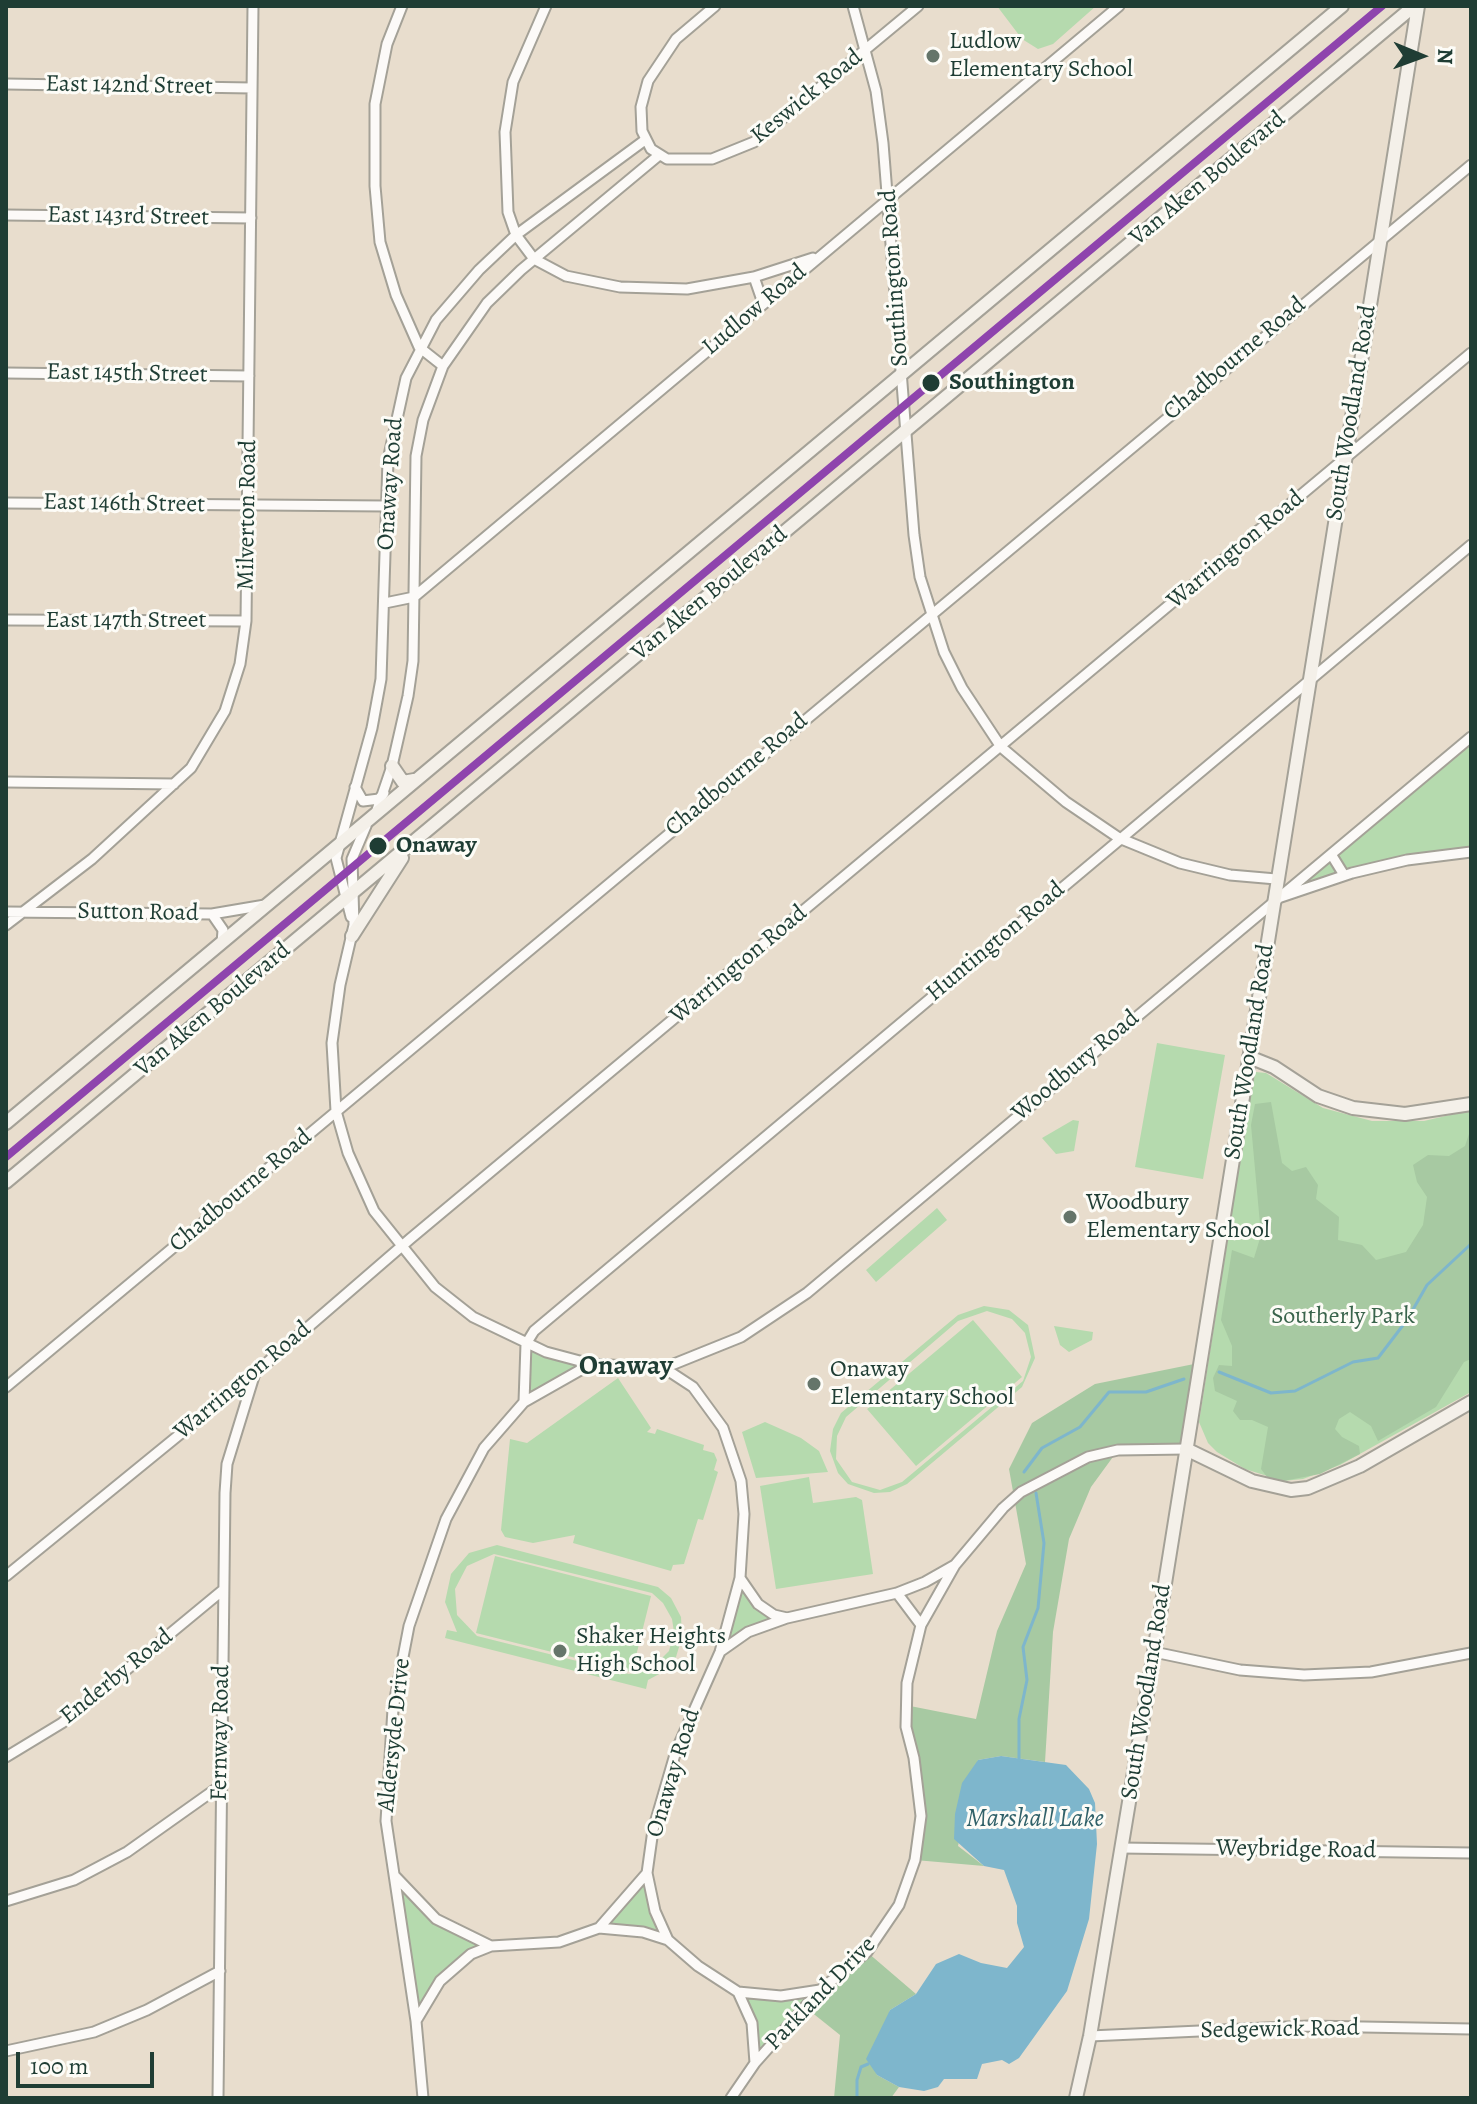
<!DOCTYPE html>
<html>
<head>
<meta charset="utf-8">
<style>
	body { margin:0 }
	#map { position:relative; width:1477px; height:2104px; overflow:hidden; background:#e8ddcd; font-family:Alegreya,serif }
	canvas { display:block }
	.frame { position:absolute; inset:0; border:8px solid #1f3d34; pointer-events:none }
	.north { position:absolute; left:1381px; top:16px; width:80px; height:80px; -webkit-text-stroke:6px #fdfcf7; paint-order:stroke; rotate:91deg; font-size:22px; font-weight:700; line-height:32px; text-align:center; color:#1f3d34 }
	.north::after { content:''; display:block; margin:auto; width:28px; height:36px; background:#1f3d34; clip-path:polygon(50% 0,100% 100%,50% 72%,0 100%) }
	.scale { position:absolute; left:16px; top:2052px; width:138px; height:36px; box-sizing:border-box; border:4px solid #1f3d34; border-top:0; padding-left:10px; font-size:24px; line-height:28px; white-space:nowrap; color:#1f3d34; -webkit-text-stroke:6px #fdfcf7; paint-order:stroke }
</style>
</head>
<body>
<div id="map">
<canvas width="1477" height="2104"></canvas>
<div class="frame"></div>
<div class="north">N</div>
<div class="scale">100 m</div>
</div>
<script>
const context = document.querySelector('canvas').getContext('2d');
context.lineJoin = 'round';
function fill(path, color) {
  context.fillStyle = color;
  context.fill(path, 'evenodd');
}
function shape(rows) {
  const path = new Path2D();
  for (const r of rows) {
    path.moveTo(r[0], r[1]);
    for (let i = 2; i < r.length; i += 2) path.lineTo(r[i], r[i + 1]);
  }
  return path;
}
function stroke(path, color, width, dash) {
  context.strokeStyle = color;
  context.lineWidth = width;
  context.lineCap = dash ? 'butt' : 'round';
  context.setLineDash(dash || []);
  context.stroke(path);
}
function write(font, color, halo, rows, align = 'center') {
  context.font = font + ' Alegreya,serif';
  context.lineWidth = 6;
  context.setLineDash([]);
  context.textBaseline = 'middle';
  context.strokeStyle = halo;
  context.fillStyle = color;
  for (const [text, x, y, turn = 0] of rows) {
    context.save();
    context.translate(x, y);
    context.rotate((+turn || 0) * Math.PI / 180);
    context.textAlign = isNaN(turn) ? turn : align;
    if (halo) context.strokeText(text, 0, 0);
    context.fillText(text, 0, 0);
    context.restore();
  }
}
fill(shape([
	[997,6,1096,6,1053,44,1038,49,1022,39],
	[1471,737,1471,852,1407,860,1274,900],
	[1157,1043,1225,1055,1203,1179,1135,1167],
	[1256,1072,1266,1073,1323,1108,1372,1121,1424,1121,1471,1110,1471,1392,1340,1465,1303,1479,1283,1481,1245,1469,1217,1452,1208,1443,1199,1422,1253,1078],
	[1073,1120,1079,1121,1074,1151,1056,1154,1042,1138],
	[937,1208,947,1220,876,1282,866,1270],
	[984,1306,1009,1310,1028,1325,1035,1358,1022,1387,907,1484,890,1492,874,1493,848,1484,838,1473,830,1451,833,1429,841,1413,958,1315],
	[987,1311,1012,1319,1025,1333,1031,1357,1023,1381,902,1482,880,1490,852,1482,836,1459,837,1436,846,1417,958,1321],
	[973,1320,1022,1377,916,1466,867,1409],
	[1054,1326,1093,1332,1092,1340,1069,1352,1060,1345],
	[526,1344,591,1364,524,1402],
	[618,1378,651,1428,647,1432,655,1434,657,1429,704,1445,703,1450,714,1453,717,1460,714,1470,718,1472,703,1520,698,1519,684,1564,673,1565,671,1571,573,1543,575,1535,533,1543,505,1537,501,1530,510,1439,527,1443],
	[765,1422,801,1438,819,1451,828,1472,756,1478,742,1432],
	[809,1477,813,1503,856,1497,862,1500,873,1574,776,1589,760,1486],
	[497,1545,658,1587,671,1598,681,1617,682,1637,676,1657,663,1672,648,1680,646,1689,445,1638,447,1630,457,1632,445,1602,451,1574,469,1553],
	[494,1554,652,1593,663,1603,672,1619,674,1632,669,1651,651,1669,629,1674,477,1636,457,1615,455,1589,467,1566],
	[495,1556,651,1596,632,1672,476,1633],
	[740,1578,749,1594,787,1618,759,1628,720,1652],
	[647,1873,668,1940,599,1928],
	[394,1874,422,1906,491,1946,450,1971,416,2021],
	[820,1990,755,2063,754,2035,738,1992,753,1994]
]), '#b5daae');
fill(shape([
	[1271,1102,1282,1163,1292,1171,1306,1167,1318,1185,1316,1199,1339,1217,1338,1240,1362,1245,1376,1260,1406,1252,1423,1225,1427,1197,1417,1182,1413,1165,1428,1155,1449,1156,1465,1146,1471,1128,1471,1359,1464,1362,1436,1407,1378,1441,1371,1426,1350,1412,1339,1419,1335,1429,1342,1437,1359,1446,1360,1454,1320,1474,1283,1481,1267,1477,1261,1469,1268,1427,1252,1420,1240,1420,1233,1411,1237,1401,1215,1391,1213,1378,1219,1365,1232,1366,1232,1346,1221,1320,1232,1250,1254,1258,1261,1235,1251,1125,1255,1104],
	[1199,1363,1186,1449,1118,1450,1091,1487,1069,1539,1053,1632,1045,1762,1001,1756,978,1760,958,1846,984,1866,915,1860,921,1816,905,1705,976,1719,997,1631,1026,1564,1009,1469,1032,1423,1095,1384],
	[867,1952,916,1994,890,2010,874,2067,877,2075,899,2087,891,2098,834,2098,840,2035,805,2007]
]), '#a7c9a2');
fill(shape([
	[1001,1756,1066,1765,1089,1789,1095,1803,1097,1844,1089,1919,1067,1991,1019,2058,1009,2064,1002,2060,982,2064,977,2079,944,2079,938,2087,924,2091,899,2087,877,2075,866,2059,890,2010,916,1994,936,1964,959,1954,981,1963,1007,1968,1024,1947,1017,1923,1017,1906,1004,1870,984,1866,954,1839,955,1814,962,1783,978,1760]
]), '#7eb6cc');
stroke(shape([
	[1219,1372,1271,1393,1295,1391,1353,1362,1378,1358,1407,1320,1427,1285,1471,1244],
	[1024,1472,1042,1448,1080,1427,1109,1392,1146,1392,1184,1379],
	[1019,1760,1019,1719,1027,1680,1023,1647,1038,1608,1044,1543,1036,1493],
	[857,2098,857,2080,861,2067,868,2064]
]), '#7eb6cc', 3);
const street = shape([
	[402,6,387,44,375,104,375,186,380,242,396,295,419,347,443,366],
	[546,6,513,82,505,132,508,212,516,235,534,259,566,276,620,287,687,289,754,277,813,258],
	[715,6,676,39,648,81,641,107,642,131,651,149,667,159,712,159,754,142,918,6],
	[853,6,876,91,883,143,914,535,920,577,944,652,962,688,1001,747,1066,802,1119,838,1180,863,1230,875,1276,879],
	[6,84,252,88],
	[6,215,251,218],
	[754,277,763,303],
	[6,373,249,376],
	[6,503,385,506],
	[385,603,414,597,1119,6],
	[6,620,246,621],
	[6,782,174,784],
	[355,787,363,801,379,799,384,793],
	[377,810,392,766,408,696,413,661,416,456,423,420,443,366,487,303,521,270,658,156],
	[366,826,352,859,354,925,340,985,332,1043,336,1111,348,1153,374,1211,435,1287,473,1317,546,1352,591,1364,664,1368,693,1387,723,1428,741,1481,744,1514,740,1578,720,1652,676,1751,653,1830,647,1873,599,1928],
	[1331,854,1344,875],
	[1281,897,1352,873,1407,860,1471,852],
	[6,912,212,914,265,905],
	[212,914,223,930,222,943],
	[351,917,336,858,372,728,381,679,388,460,406,378,436,320,479,270,516,235,645,140],
	[6,925,92,859,191,768,225,711,240,664,246,621,253,6],
	[526,1344,534,1331,1471,545],
	[664,1368,741,1337,807,1293,1471,737],
	[6,1387,1471,165],
	[524,1402,526,1344],
	[6,1576,255,1373,410,1239,1471,353],
	[740,1578,758,1604,774,1615,787,1618],
	[897,1593,921,1625],
	[721,1651,748,1632,787,1618,897,1593,925,1582,955,1565,1003,1508,1021,1492,1088,1457,1118,1450,1186,1449],
	[1154,1652,1240,1670,1304,1675,1371,1672,1471,1653],
	[6,1757,62,1723,223,1590],
	[1121,1848,1471,1853],
	[647,1873,655,1911,668,1940],
	[395,1876,436,1919,491,1946],
	[6,1901,74,1880,127,1852,220,1786],
	[738,1992,752,2023,755,2063],
	[416,2021,440,1981,471,1954,491,1946,559,1942,599,1928,643,1932,668,1940,698,1966,738,1992,781,1996,820,1990],
	[1090,2036,1309,2026,1471,2029],
	[6,2051,94,2032,147,2010,220,1971],
	[218,2098,225,1493,227,1464,255,1373],
	[423,2098,416,2021,386,1821,393,1709,409,1626,446,1519,484,1448,524,1402,591,1364],
	[731,2098,755,2063,820,1990,867,1952,899,1905,915,1860,921,1816,914,1758,906,1727,907,1683,921,1625,955,1565]
]);
const secondary = shape([
	[392,766,403,782,414,780],
	[352,936,402,858],
	[1249,1057,1274,1067,1318,1096,1353,1108,1405,1114,1471,1104],
	[6,1123,1342,6],
	[6,1182,1414,6],
	[1186,1449,1252,1481,1291,1490,1308,1488,1360,1466,1471,1402],
	[1076,2098,1090,2036,1154,1652,1418,6]
]);
stroke(street, '#a4a197', 13);
stroke(secondary, '#a4a197', 16);
stroke(street, '#fcfaf8', 9);
stroke(secondary, '#f4f0e9', 12);
stroke(shape([
	[6,1157,1382,6]
]), '#8e44ad', 8);
for (const [x, y, r, color] of [
	[933,56,8,"#65756a"],
	[931,383,10,"#1f3d34"],
	[378,846,10,"#1f3d34"],
	[1070,1217,8,"#65756a"],
	[814,1384,8,"#65756a"],
	[560,1651,8,"#65756a"]
]) {
  const dot = new Path2D();
  dot.arc(x, y, r, 0, 2 * Math.PI);
  context.fillStyle = color;
  context.fill(dot);
  stroke(dot, '#fdfcf7', 3);
}
write('24px', '#1f3d34', '#fdfcf7', [
	["Ludlow",949,42],
	["Elementary School",949,70],
	["Woodbury",1086,1203],
	["Elementary School",1086,1231],
	["Onaway",830,1370],
	["Elementary School",830,1398],
	["Shaker Heights",576,1637],
	["High School",576,1665]
], 'left');
write('24px', '#1f3d34', '#fdfcf7', [
	["East 142nd Street",129,86,1],
	["Keswick Road",807,97,-39],
	["Van Aken Boulevard",1208,179,-40],
	["East 143rd Street",128,217,1],
	["Southington Road",895,278,-94],
	["Ludlow Road",755,310,-40],
	["Chadbourne Road",1235,359,-40],
	["East 145th Street",127,374,1],
	["South Woodland Road",1352,413,-81],
	["Onaway Road",391,484,-86],
	["East 146th Street",124,504,1],
	["Milverton Road",248,515,-89],
	["Warrington Road",1236,550,-40],
	["Van Aken Boulevard",710,594,-40],
	["East 147th Street",126,621],
	["Chadbourne Road",737,775,-40],
	["Sutton Road",138,913,1],
	["Huntington Road",996,942,-40],
	["Warrington Road",739,965,-40],
	["Van Aken Boulevard",213,1010,-40],
	["South Woodland Road",1250,1052,-81],
	["Woodbury Road",1076,1066,-40],
	["Chadbourne Road",241,1191,-40],
	["Warrington Road",243,1381,-40],
	["Enderby Road",117,1677,-39],
	["South Woodland Road",1147,1692,-81],
	["Fernway Road",221,1733,-89],
	["Aldersyde Drive",395,1735,-84],
	["Onaway Road",674,1773,-73],
	["Weybridge Road",1296,1850,1],
	["Parkland Drive",821,1994,-46],
	["Sedgewick Road",1280,2030,-1]
]);
write('bold 24px', '#1f3d34', '#fdfcf7', [
	["Southington",949,383],
	["Onaway",396,846]
], 'left');
write('24px', '#3a644c', '#fdfcf7', [
	["Southerly Park",1343,1317]
]);
write('italic 26px', '#306169', '#fdfcf7', [
	["Marshall Lake",1035,1820]
]);
write('bold 28px', '#1f3d34', '#fdfcf7', [
	["Onaway",626,1367]
]);
</script>
</body>
</html>
